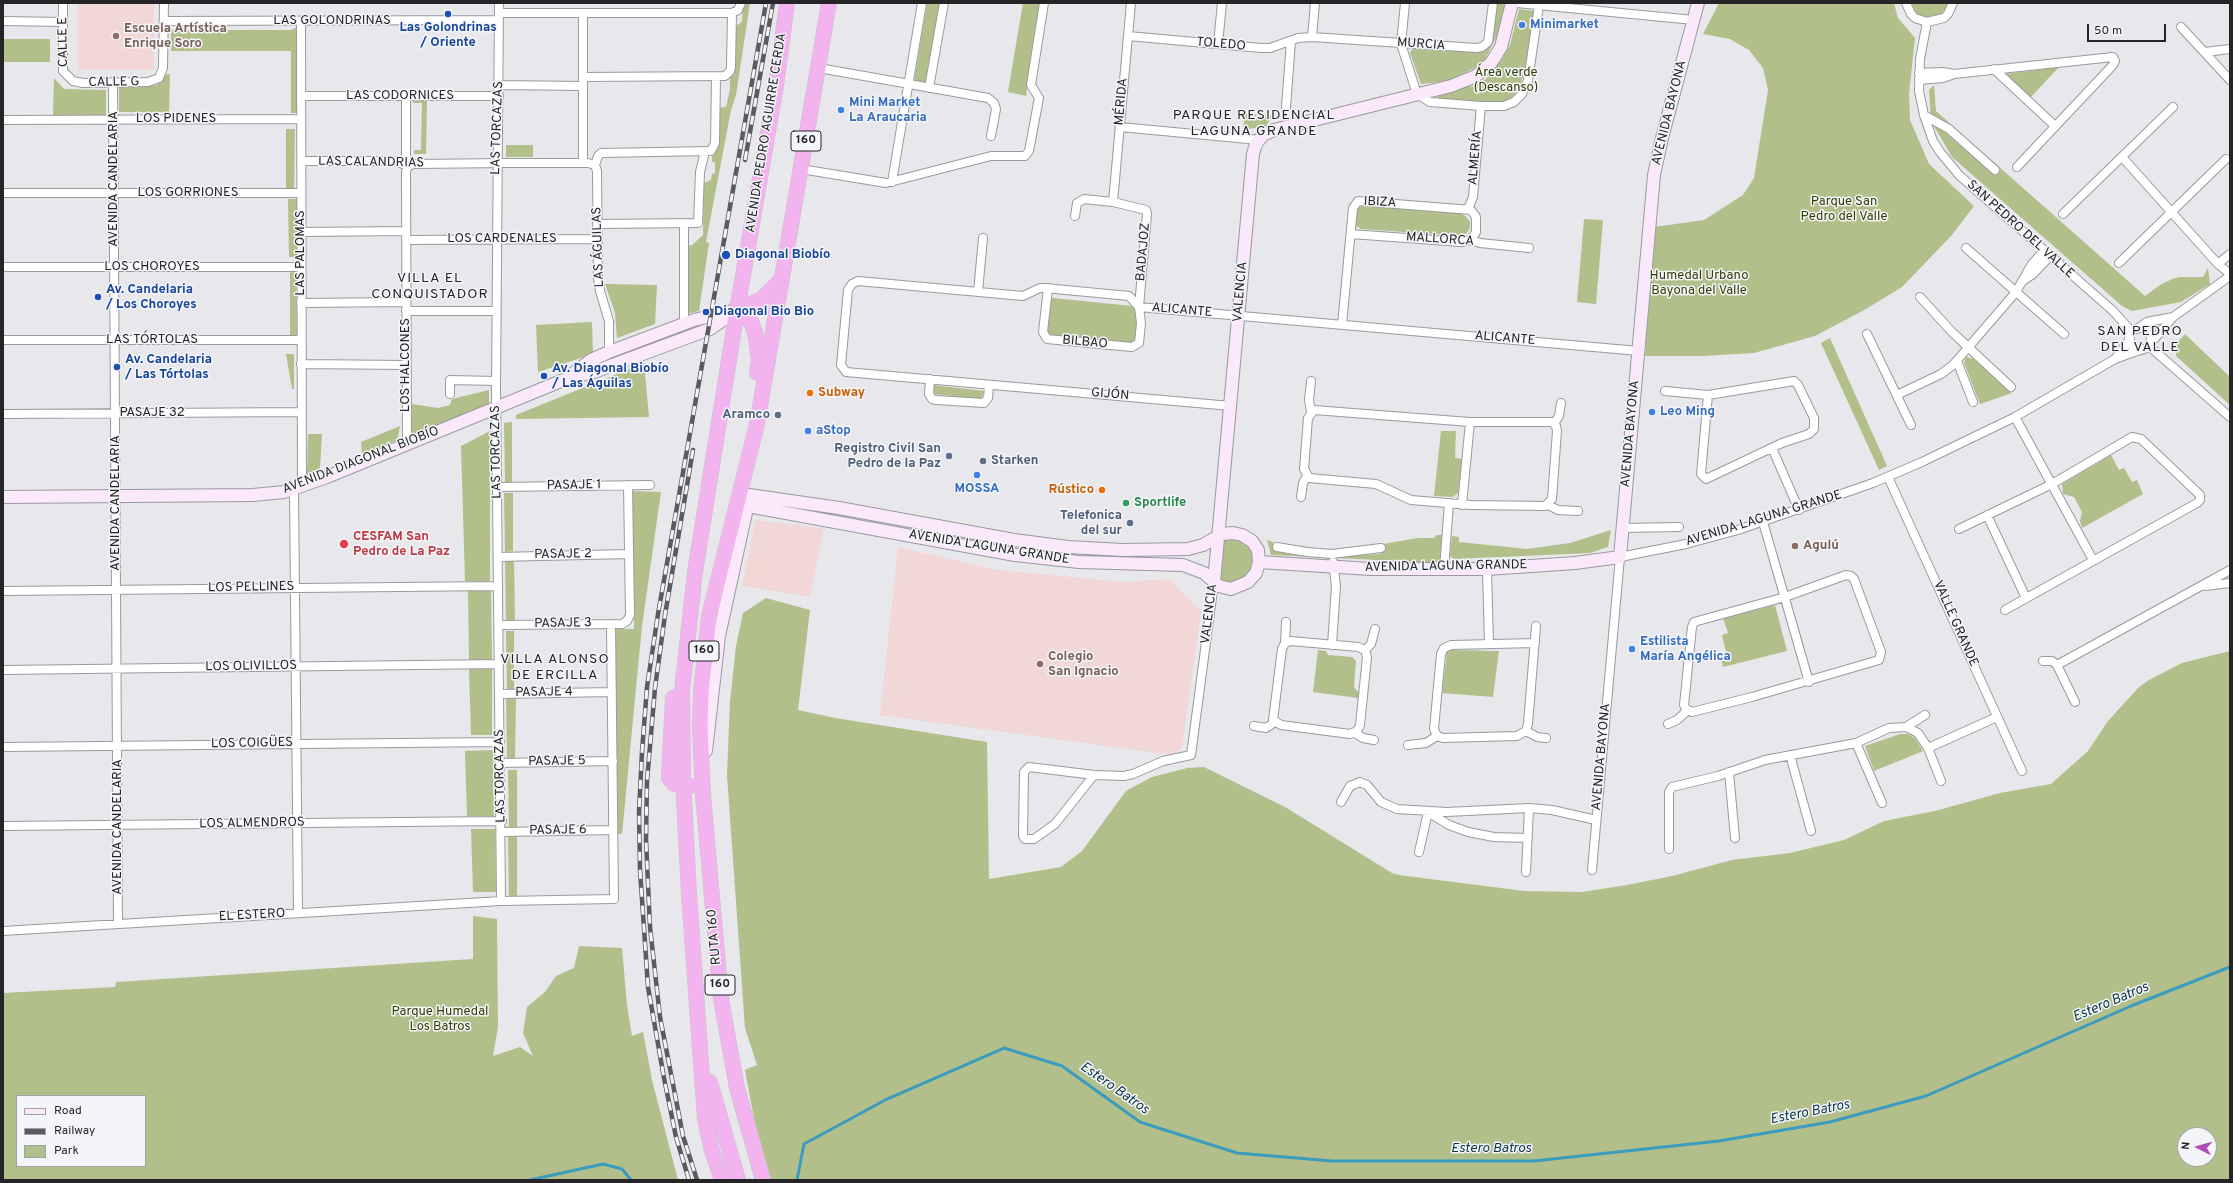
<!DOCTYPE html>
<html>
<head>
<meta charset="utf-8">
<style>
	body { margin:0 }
	#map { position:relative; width:2233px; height:1183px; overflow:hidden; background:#e7e7ec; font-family:Overpass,sans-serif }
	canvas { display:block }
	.frame { position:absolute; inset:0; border:4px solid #252527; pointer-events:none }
	.legend { position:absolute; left:16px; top:1095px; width:130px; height:72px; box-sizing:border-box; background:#f4f5f9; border:1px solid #a1a2a5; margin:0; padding:5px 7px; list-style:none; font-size:12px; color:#252527 }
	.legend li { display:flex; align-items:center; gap:8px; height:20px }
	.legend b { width:20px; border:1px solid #a1a2a5 }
	.north { position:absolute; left:2177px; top:1127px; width:40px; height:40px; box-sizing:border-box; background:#f4f5f9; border:1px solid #a1a2a5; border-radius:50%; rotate:276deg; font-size:11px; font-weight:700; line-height:16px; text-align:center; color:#252527 }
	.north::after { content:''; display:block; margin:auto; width:14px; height:18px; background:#ae4db4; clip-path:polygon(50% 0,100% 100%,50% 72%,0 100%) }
	.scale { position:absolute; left:2087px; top:24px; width:79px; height:18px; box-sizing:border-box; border:2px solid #252527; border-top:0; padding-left:5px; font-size:12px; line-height:14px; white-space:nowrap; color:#252527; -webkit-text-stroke:3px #f4f5f9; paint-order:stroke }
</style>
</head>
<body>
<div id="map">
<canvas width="2233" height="1183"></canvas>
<div class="frame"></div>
<ul class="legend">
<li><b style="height:5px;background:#fbe8fa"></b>Road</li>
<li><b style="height:5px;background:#5b5b5e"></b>Railway</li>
<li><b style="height:11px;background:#b2bf8a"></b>Park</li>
</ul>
<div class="north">N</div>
<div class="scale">50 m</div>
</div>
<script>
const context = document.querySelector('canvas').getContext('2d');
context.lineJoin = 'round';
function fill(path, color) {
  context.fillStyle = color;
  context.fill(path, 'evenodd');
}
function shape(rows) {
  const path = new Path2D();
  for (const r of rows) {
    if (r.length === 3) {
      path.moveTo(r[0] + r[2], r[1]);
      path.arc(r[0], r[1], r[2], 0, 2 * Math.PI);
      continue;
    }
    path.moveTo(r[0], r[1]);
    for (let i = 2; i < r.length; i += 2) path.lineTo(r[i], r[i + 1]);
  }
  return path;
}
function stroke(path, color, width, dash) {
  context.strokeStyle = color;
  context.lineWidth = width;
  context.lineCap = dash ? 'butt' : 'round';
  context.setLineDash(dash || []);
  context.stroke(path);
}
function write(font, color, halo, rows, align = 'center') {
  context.font = font + ' Overpass,sans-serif';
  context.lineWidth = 3;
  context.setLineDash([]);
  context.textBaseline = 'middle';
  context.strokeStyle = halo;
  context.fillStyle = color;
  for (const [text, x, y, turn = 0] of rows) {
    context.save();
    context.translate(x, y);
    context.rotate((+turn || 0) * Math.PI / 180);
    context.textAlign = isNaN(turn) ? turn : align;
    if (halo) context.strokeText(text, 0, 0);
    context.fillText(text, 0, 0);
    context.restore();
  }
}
fill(shape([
	[78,3,154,3,154,70,78,70],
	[755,520,824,528,810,597,742,586],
	[898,547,997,570,1123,582,1170,579,1201,612,1182,747,1172,755,880,715]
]), '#f1d7d6');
fill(shape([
	[743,3,750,3,736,95,731,110,706,242,709,243,699,311,687,314,686,246,692,245,703,235,704,183,711,180,712,174,715,173,715,162,712,162,713,114,715,108,726,107,730,89,729,30,742,22],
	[927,3,940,3,927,85,914,82],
	[1023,3,1040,3,1026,96,1008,92],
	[1497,3,1505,3,1504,10,1498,34,1484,61,1474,68,1448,81,1421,84,1410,53,1412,49,1484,51,1493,38],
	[1719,3,1894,3,1898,18,1915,38,1909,94,1910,120,1929,164,1974,206,1952,235,1902,287,1866,309,1815,336,1754,353,1702,356,1645,356,1654,227,1704,220,1743,195,1754,178,1768,90,1763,68,1749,50,1730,39,1703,34],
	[1911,3,1949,3,1941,15,1929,18,1917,14],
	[1519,9,1535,11,1524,73,1520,87,1514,95,1505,102,1497,104,1438,100,1438,94,1460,87,1474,86,1486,79,1501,61,1510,45],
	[297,27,297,113,291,113,291,51,171,51,171,30,291,30],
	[3,39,50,39,50,62,3,62],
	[2059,67,2030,98,2006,74],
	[167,74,170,74,169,112,119,112,119,87,157,85],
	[54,78,64,89,106,90,106,115,53,115],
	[1934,85,1936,111,2145,296,2160,285,2172,279,2180,277,2203,277,2208,268,2210,284,2181,302,2132,311,2122,306,1952,157,1931,121,1929,90],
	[413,100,427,100,426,154,414,154,414,150,421,150,422,103,413,103],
	[1245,114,1273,115,1266,126,1243,130],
	[286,129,295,129,294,189,286,188],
	[506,145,533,145,533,157,506,157],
	[288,199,297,199,297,257,289,257],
	[1362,206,1458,212,1465,216,1470,221,1470,228,1466,234,1462,236,1361,229,1355,225,1355,211],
	[1584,219,1603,220,1596,304,1577,302],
	[290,272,296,273,297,335,290,335],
	[605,284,657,285,655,324,617,338,615,313],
	[1053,298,1132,306,1138,313,1136,340,1132,344,1049,336,1046,332,1050,300],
	[592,322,593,354,538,372,536,325],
	[2185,334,2230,377,2230,405,2176,356,2176,344],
	[1830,338,1887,466,1879,470,1821,343],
	[286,354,294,354,294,389,292,389],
	[1966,357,1975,359,2012,393,1980,404,1964,363],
	[644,363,649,417,516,419,516,415],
	[932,385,984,391,981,399,935,394],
	[489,390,489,405,411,436,412,404,438,408,450,405,452,399],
	[512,422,512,483,505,483,504,423],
	[400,426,398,437,395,441,362,456,361,442],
	[490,431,490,581,465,581,461,446],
	[1441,431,1456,431,1455,458,1462,459,1458,493,1453,497,1434,496],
	[308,434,322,434,320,468,307,476],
	[2111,455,2119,470,2124,468,2132,482,2137,480,2143,494,2082,528,2080,521,2082,512,2074,497,2063,494,2062,484],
	[632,491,661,492,642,626,622,834,618,834,615,629,634,629],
	[504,493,513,493,513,551,505,552],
	[1611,530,1608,547,1590,553,1454,559,1450,556,1452,536,1459,537,1459,542,1527,549,1570,543],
	[1437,535,1442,535,1440,563,1271,555,1267,540,1273,542,1276,551,1293,555,1339,556,1381,554,1383,544,1418,538,1434,538],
	[1232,538,1241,541,1247,546,1252,554,1252,562,1250,571,1245,577,1231,584,1221,581,1224,540],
	[505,559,514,559,515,622,506,622],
	[491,589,492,660,469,660,468,590],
	[766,598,810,610,798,710,835,718,987,742,989,879,1061,867,1082,851,1126,791,1152,777,1187,768,1204,767,1285,807,1392,873,1399,875,1524,891,1582,892,1627,885,1672,876,1732,860,1790,853,1844,840,1884,821,1935,811,2000,793,2051,784,2088,751,2108,721,2138,688,2149,680,2182,663,2230,651,2230,1180,771,1180,755,1124,745,1070,757,1065,745,1028,727,775,730,702,736,646,743,613],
	[2185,1135,2209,1135,2209,1159,2185,1159],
	[1775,605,1787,651,1723,667,1720,654,1726,652,1722,635,1728,633,1723,618],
	[506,631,514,631,514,690,507,690],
	[1318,650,1326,651,1328,655,1352,657,1356,661,1354,687,1359,693,1358,698,1313,692],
	[1450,650,1499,651,1493,697,1442,693,1447,652],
	[469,669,492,669,492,735,471,735],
	[506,698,516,698,515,758,507,758],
	[1900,734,1908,734,1915,738,1923,751,1874,771,1865,746],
	[493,750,494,816,467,816,465,751],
	[508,770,517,770,517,828,509,828],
	[471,829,495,829,496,892,473,892],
	[517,836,517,899,509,899,508,837],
	[473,916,497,919,498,1027,493,1056,520,1047,533,1056,523,1033,527,1007,545,992,556,976,574,968,579,946,622,948,627,1005,632,1036,643,1032,652,1080,678,1180,3,1180,3,993,115,987,116,982,473,959],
	[17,1096,145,1096,145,1166,17,1166]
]), '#b2bf8a');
stroke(shape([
	[530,1180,603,1164,622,1169,631,1180],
	[797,1180,804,1144,887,1099,1004,1048,1062,1066,1140,1122,1237,1153,1332,1161,1534,1161,1719,1141,1830,1122,1926,1096,2131,1006,2230,967]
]), '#3b9cbd', 3);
const street = shape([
	[63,3,63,71,73,81,83,83,148,82,159,78,163,68,164,3],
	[499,3,496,389,501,901],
	[1405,3,1401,44,1417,94,1430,102,1481,106,1504,106,1514,102,1522,94,1528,81,1539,5],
	[1517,3,1694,20],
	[1906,3,1911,14,1915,18,1927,22,1944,18,1948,14,1953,3],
	[499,13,732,13],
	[583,13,583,163],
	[3,21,63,22],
	[164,21,499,20],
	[301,21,302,486],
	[1927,22,1920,59,1919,91,1924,115,1933,141,1940,152,1959,175,2113,311,2132,332],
	[2181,27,2230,80],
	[1128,36,1261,48,1270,48,1298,38,1312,37,1476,48,1482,47,1488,42,1493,3],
	[1312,37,1315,3],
	[1218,44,1222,3],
	[2205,52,2230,49],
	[819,68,988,98,994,103,996,109,991,136],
	[1994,69,2055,126],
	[1919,73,1943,72,1954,74,2113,57,2115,61,2113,65,2017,167],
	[583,77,725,76,730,71,731,67,732,13,738,10,741,3],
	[1919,80,1943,78,1954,74],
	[113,83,118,924],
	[499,85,583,86],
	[929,88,944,3],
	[301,96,499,96],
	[406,96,406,155,408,166,406,172,407,443],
	[1286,107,1291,41],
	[1924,115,1949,129,1995,170],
	[3,120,301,119],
	[1120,127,1259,140],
	[2122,157,2218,264,2230,274],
	[301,161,395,161,408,166],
	[595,165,598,156,601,153,711,151,715,143,716,77],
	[595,165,597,171,598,278,600,291,609,321,609,352],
	[408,166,414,164,509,163,588,163,595,165],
	[801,169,886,183,991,156,1025,156,1029,151,1039,98,1031,85,1044,3],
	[892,182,922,3],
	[3,193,301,193],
	[1113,202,1131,3],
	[1468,209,1473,197,1481,106],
	[2063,214,2173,107],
	[597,224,698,223,700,172,705,151],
	[684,224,684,323],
	[301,232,406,231],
	[1351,234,1461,242,1471,240,1480,243,1529,248],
	[406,240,597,239],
	[1966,248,2064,334],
	[2119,263,2226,159],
	[2218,264,2230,254],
	[3,267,301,267],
	[2024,280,2033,274,2050,256],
	[1048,288,1043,332,1047,339,1132,347,1139,343,1141,323,1139,307,1147,214,1146,210,1113,202,1084,199,1077,203,1075,216],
	[978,292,983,238],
	[1920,297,1952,332,2011,387],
	[301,303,406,302],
	[406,311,496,311],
	[1342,325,1353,208,1358,201,1471,210,1476,217,1476,232,1471,240],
	[2140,339,11],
	[2137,329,2147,322,2173,317],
	[1867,334,1911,425],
	[3,340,301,340],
	[2150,344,2173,317,2230,276],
	[2149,346,2230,417],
	[2115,359,2130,339],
	[1957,361,1973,402],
	[301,364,406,365],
	[930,379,929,394,932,399,937,400,984,403,988,398,989,385],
	[1311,381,1309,400,1311,412],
	[1665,391,1708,395,1794,381,1798,385,1814,418,1814,429,1809,434,1782,443,1706,479,1701,474,1708,395],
	[450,394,450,380,496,381],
	[1897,395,1941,374,1953,365,2016,292,2032,264,2044,251],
	[1231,406,846,372,841,365,848,290,852,284,858,281,1023,296,1040,288,1045,288,1129,296,1139,307,1639,351],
	[1314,410,1470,422,1552,422,1556,426,1557,431,1552,499,1545,506,1471,505,1411,500,1376,484,1309,478,1304,469,1308,418,1314,410],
	[3,414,302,412],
	[2015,417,2093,560],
	[1554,424,1559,416,1561,403],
	[1772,448,1799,510],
	[1888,477,2022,771],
	[497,487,650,485],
	[294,489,298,913],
	[1301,497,1303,483,1307,476],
	[1462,505,1470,422],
	[1548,505,1558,510,1578,511],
	[1987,515,2026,598],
	[1763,522,1809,682],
	[1622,528,1679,527],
	[1959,529,2052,484,2132,437,2141,439,2200,495,2200,500,2197,503,2005,610],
	[1277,547,1307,552,1332,554,1381,548],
	[498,557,629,554],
	[1444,569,1449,503],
	[1487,569,1489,644],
	[1846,575,1851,576,1854,579,1881,652,1879,660,1752,697,1692,712,1686,709,1684,705,1692,627,1694,622,1785,597,1846,575],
	[2205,586,2230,583],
	[3,591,498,586],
	[499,625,622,624,627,621,630,615,628,485],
	[1285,643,1291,641,1358,647,1365,650,1367,657,1360,725,1357,731,1350,734,1281,725,1273,720,1282,649,1285,643,1286,622],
	[1535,643,1451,645,1444,648,1441,654,1434,729,1437,736,1443,738,1517,736,1526,731,1528,724,1536,626],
	[1332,645,1336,586,1333,562],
	[1365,650,1371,644,1375,629],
	[2043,661,2052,661,2057,665,2075,702],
	[2057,665,2230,570],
	[3,670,499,664],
	[500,694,612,692],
	[1668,724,1677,720,1687,711],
	[1254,726,1266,728,1275,722],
	[1906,727,1925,715],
	[1526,731,1537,737,1546,738],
	[1355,733,1363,738,1374,740],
	[1856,743,1882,803],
	[1408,745,1426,743,1437,736],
	[3,747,500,742],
	[1928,748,1997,717],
	[1790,755,1811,831],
	[501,763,613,761],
	[1729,772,1735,838],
	[1094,775,1055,824,1034,839,1025,839,1023,836,1024,772,1029,767,1094,775,1124,776,1133,774,1163,761,1191,755,1214,582],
	[1341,802,1350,786,1360,782,1367,785,1381,802,1397,809,1447,812,1529,808,1552,810,1596,820],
	[1428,812,1449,825,1468,832,1494,837,1528,838],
	[3,826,502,821],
	[502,832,613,830],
	[1669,849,1669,792,1672,787,1718,776,1765,760,1856,743,1889,728,1906,727,1918,733,1928,748,1941,781],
	[1419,852,1428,812],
	[1592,870,1620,557,1686,544,1738,530,1873,483,1922,462,2015,417,2115,359,2140,350],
	[1526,872,1529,808],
	[3,931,501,901,614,899,611,624]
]);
const secondary = shape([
	[567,378,591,360,609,352,694,320,736,310],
	[3,497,253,495,284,492,327,477,566,379,594,372,710,329,737,310],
	[748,506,1015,555,1079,562,1183,565,1204,573,1219,586,1231,589,1248,582,1256,573,1259,562,1258,550,1252,541,1242,535,1233,533,1222,534,1203,545,1188,549,1123,550,1068,547,1014,540,839,508,749,495],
	[1259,562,1371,569,1487,569,1575,563,1620,557,1654,175,1662,138,1698,3],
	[1214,582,1253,154,1256,144,1263,135,1274,130,1451,86,1476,76,1491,63,1501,47,1512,3],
	[706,751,719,636,749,499]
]);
const highway = shape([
	[737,310,751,322,755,332,759,360,757,373],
	[737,310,762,299,782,279],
	[673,698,669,778,674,784,691,786],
	[710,1082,738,1180],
	[722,1180,712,1151,705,1119,689,894,683,779,682,691,695,572,737,310,776,86,787,3],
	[763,1180,737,1088,721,999,703,795,700,728,701,692,709,616,757,424,829,3]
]);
stroke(street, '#999a9e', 10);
stroke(secondary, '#999a9e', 14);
stroke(highway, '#c6c6c7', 16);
stroke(street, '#fff', 8);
stroke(secondary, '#fbe8fa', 12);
stroke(highway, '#f3b3ef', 15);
const rail = shape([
	[745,160,773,3],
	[693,450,665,615,655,688,647,781,646,840,650,927,660,1017,683,1136,697,1180],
	[689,1180,676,1137,664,1078,648,987,640,870,639,812,642,752,647,687,658,614,766,3]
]);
stroke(rail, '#5b5b5e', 4.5);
stroke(rail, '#f4f5f9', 3, [9]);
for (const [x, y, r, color] of [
	[448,14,4,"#1a4fb4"],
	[1522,25,4,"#3f7fe0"],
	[116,36,4,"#8d6e63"],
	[841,110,4,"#3f7fe0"],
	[726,255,5,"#1a4fb4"],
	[98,297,4,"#1a4fb4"],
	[706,312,4,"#1a4fb4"],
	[117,367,4,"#1a4fb4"],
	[544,376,4,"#1a4fb4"],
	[810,393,4,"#e8710a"],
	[1652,412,4,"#3f7fe0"],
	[778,415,4,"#5c6f8a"],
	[808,431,4,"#3f7fe0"],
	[949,456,4,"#5c6f8a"],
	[983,461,4,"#5c6f8a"],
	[977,475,4,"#3f7fe0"],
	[1102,490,4,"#e8710a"],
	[1126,503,4,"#2e9e5b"],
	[1130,523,4,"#5c6f8a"],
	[344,544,5,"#e0444e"],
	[1795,546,4,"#8d6e63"],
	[1632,649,4,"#3f7fe0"],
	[1040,664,4,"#8d6e63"]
]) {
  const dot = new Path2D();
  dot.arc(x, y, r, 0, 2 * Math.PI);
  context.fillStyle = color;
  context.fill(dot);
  stroke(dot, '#f4f5f9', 1.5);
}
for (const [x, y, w] of [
	[806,141,30],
	[704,651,30],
	[720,985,30]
]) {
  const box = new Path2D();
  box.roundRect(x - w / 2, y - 10, w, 20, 3);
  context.fillStyle = '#f4f5f9';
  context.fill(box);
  stroke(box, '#252527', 1);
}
write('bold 12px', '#252527', null, [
	["160",806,141],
	["160",704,651],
	["160",720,985]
]);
write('13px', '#252527', '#f4f5f9', [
	["LAS GOLONDRINAS",332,21],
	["CALLE E",64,42,-91],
	["TOLEDO",1221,45,5],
	["MURCIA",1421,45,4],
	["CALLE G",114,83,-1],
	["LAS CODORNICES",400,96],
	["MÉRIDA",1122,102,-85],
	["AVENIDA BAYONA",1670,113,-76],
	["LOS PIDENES",176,119],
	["LAS TORCAZAS",498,128,-88],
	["AVENIDA PEDRO AGUIRRE CERDA",767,133,-81],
	["ALMERÍA",1476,158,-85],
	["LAS CALANDRIAS",371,163,1],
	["AVENIDA CANDELARIA",114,179,-90],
	["LOS GORRIONES",188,193],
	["IBIZA",1380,203,3],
	["SAN PEDRO DEL VALLE",2020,230,42],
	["LOS CARDENALES",502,239],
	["MALLORCA",1440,240,4],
	["LAS ÁGUILAS",599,247,-92],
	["BADAJOZ",1144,252,-85],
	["LAS PALOMAS",301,253,-90],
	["LOS CHOROYES",152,267],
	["VALENCIA",1241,292,-85],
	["ALICANTE",1182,311,5],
	["ALICANTE",1505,339,5],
	["LAS TÓRTOLAS",152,340],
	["BILBAO",1085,343,5],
	["LOS HALCONES",406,365,-90],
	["GIJÓN",1110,395,5],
	["PASAJE 32",152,413],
	["AVENIDA BAYONA",1631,434,-85],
	["LAS TORCAZAS",497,452,-91],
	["AVENIDA DIAGONAL BIOBÍO",361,461,-21],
	["PASAJE 1",574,486,-1],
	["AVENIDA CANDELARIA",116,503,-90],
	["AVENIDA LAGUNA GRANDE",1764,519,-17],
	["AVENIDA LAGUNA GRANDE",989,548,9],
	["PASAJE 2",563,555,-1],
	["AVENIDA LAGUNA GRANDE",1446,567,-1],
	["LOS PELLINES",251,588,-1],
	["VALENCIA",1210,614,-83],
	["PASAJE 3",563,624,-1],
	["VALLE GRANDE",1955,624,66],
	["LOS OLIVILLOS",251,667,-1],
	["PASAJE 4",544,693,-1],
	["LOS COIGÜES",252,744,-1],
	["AVENIDA BAYONA",1602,757,-85],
	["PASAJE 5",557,762,-1],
	["LAS TORCAZAS",501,776,-91],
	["LOS ALMENDROS",252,824,-1],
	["AVENIDA CANDELARIA",118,827,-90],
	["PASAJE 6",558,831,-1],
	["EL ESTERO",252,916,-3],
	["RUTA 160",715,937,-95]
]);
write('bold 13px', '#366cbe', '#f4f5f9', [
	["Minimarket",1530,25],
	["Mini Market",849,103],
	["La Araucaria",849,118],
	["Leo Ming",1660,412],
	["aStop",816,431],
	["MOSSA",977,489,"center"],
	["Estilista",1640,642],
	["María Angélica",1640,657]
], 'left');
write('bold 13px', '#164399', '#f4f5f9', [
	["Las Golondrinas",448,28,"center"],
	["/ Oriente",448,43,"center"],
	["Diagonal Biobío",735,255],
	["Av. Candelaria",106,290],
	["/ Los Choroyes",106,305],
	["Diagonal Bio Bio",714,312],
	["Av. Candelaria",125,360],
	["/ Las Tórtolas",125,375],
	["Av. Diagonal Biobío",552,369],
	["/ Las Águilas",552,384]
], 'left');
write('bold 13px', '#785e54', '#f4f5f9', [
	["Escuela Artística",124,29],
	["Enrique Soro",124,44],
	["Agulú",1803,546],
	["Colegio",1048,657],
	["San Ignacio",1048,672]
], 'left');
write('13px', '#333d02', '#f4f5f9', [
	["Área verde",1506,73],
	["(Descanso)",1506,88],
	["Parque San",1844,202],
	["Pedro del Valle",1844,217],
	["Humedal Urbano",1699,276],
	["Bayona del Valle",1699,291],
	["Parque Humedal",440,1012],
	["Los Batros",440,1027]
]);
write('bold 13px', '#c56008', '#f4f5f9', [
	["Subway",818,393],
	["Rústico",1094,490,"right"]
], 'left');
write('bold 13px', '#4e5e75', '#f4f5f9', [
	["Aramco",770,415],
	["Registro Civil San",941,449],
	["Pedro de la Paz",941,464],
	["Starken",991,461,"left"],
	["Telefonica",1122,516],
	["del sur",1122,531]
], 'right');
write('bold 13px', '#27864d', '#f4f5f9', [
	["Sportlife",1134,503]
], 'left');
write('bold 13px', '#be3a42', '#f4f5f9', [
	["CESFAM San",353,537],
	["Pedro de La Paz",353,552]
], 'left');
context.letterSpacing = '1px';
write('14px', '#252527', '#f4f5f9', [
	["PARQUE RESIDENCIAL",1254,116],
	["LAGUNA GRANDE",1254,132],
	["VILLA EL",430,279],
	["CONQUISTADOR",430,295],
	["SAN PEDRO",2140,332],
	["DEL VALLE",2140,348],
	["VILLA ALONSO",555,660],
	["DE ERCILLA",555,676]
]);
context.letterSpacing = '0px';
write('italic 14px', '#0b3746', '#f4f5f9', [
	["Estero Batros",2111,1003,-23],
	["Estero Batros",1114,1089,35],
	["Estero Batros",1810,1113,-11],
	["Estero Batros",1491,1149]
]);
</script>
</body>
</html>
